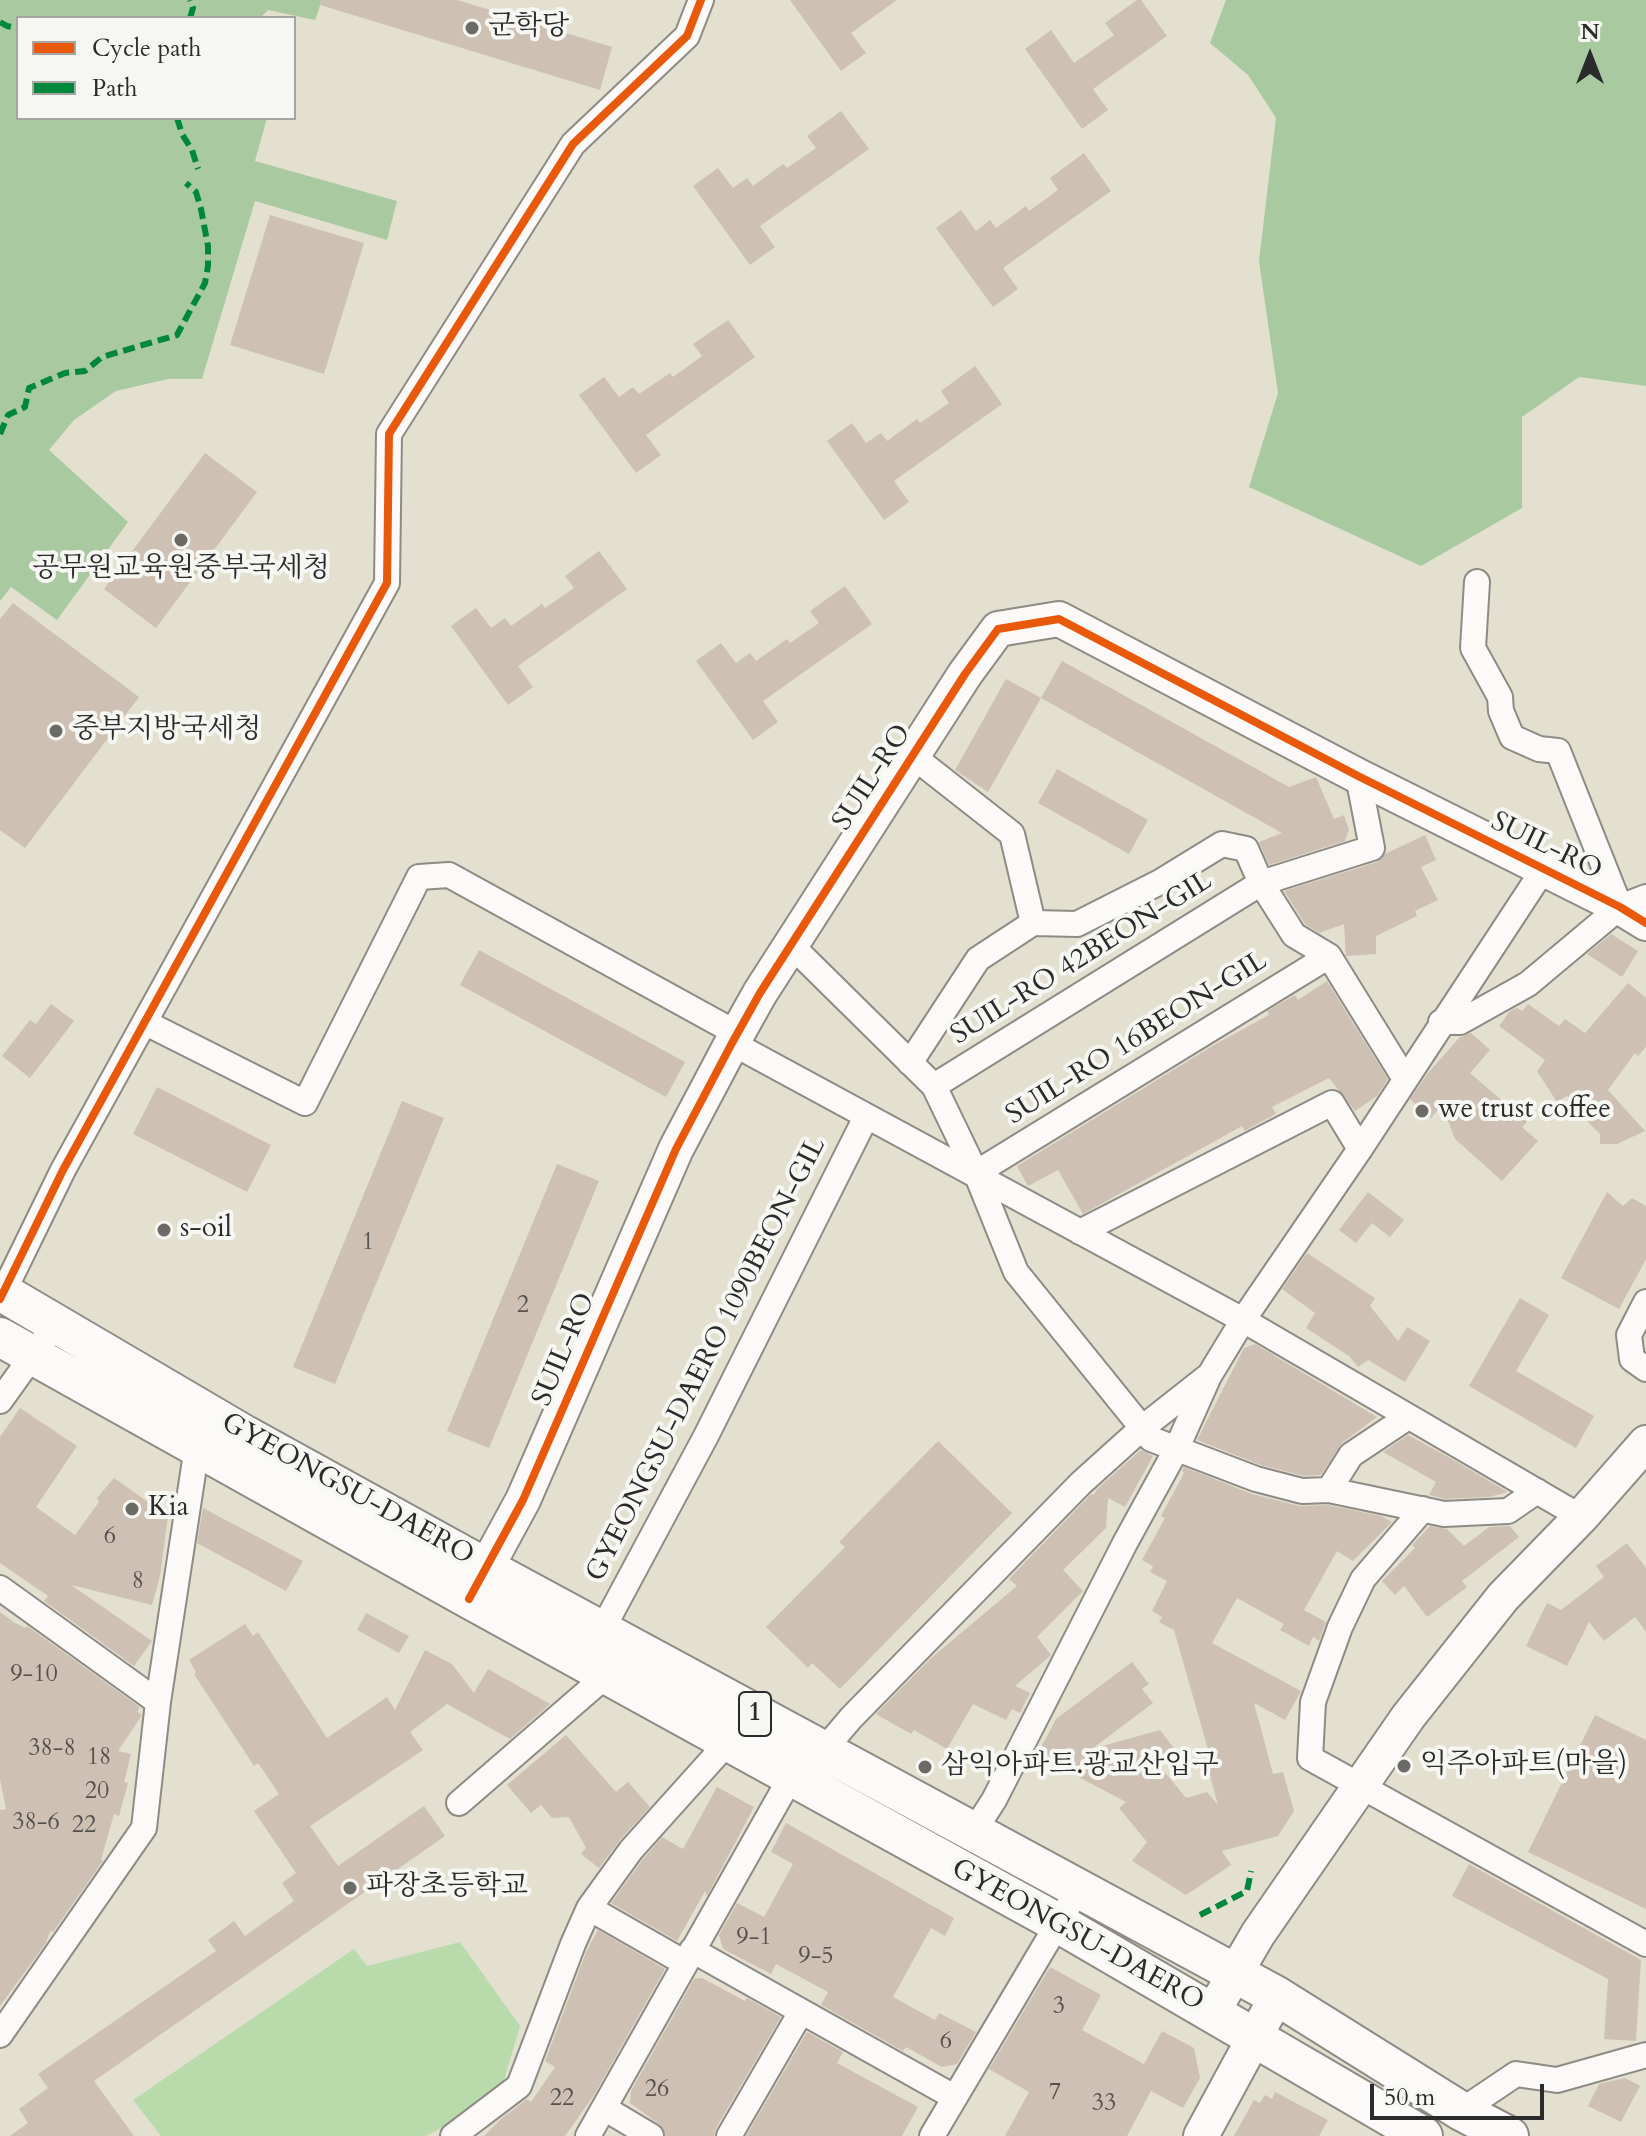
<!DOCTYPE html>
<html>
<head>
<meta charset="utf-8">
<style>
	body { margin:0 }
	#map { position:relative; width:1646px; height:2136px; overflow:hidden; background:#e3e0d0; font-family:Cardo,serif }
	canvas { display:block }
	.legend { position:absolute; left:16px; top:16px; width:280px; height:104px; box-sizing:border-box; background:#f6f6f2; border:2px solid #a5a5a2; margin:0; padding:10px 14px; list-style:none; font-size:24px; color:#2b2b2b }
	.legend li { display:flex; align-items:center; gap:16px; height:40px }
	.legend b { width:40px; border:2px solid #a5a5a2 }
	.north { position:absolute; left:1550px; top:16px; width:80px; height:80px; -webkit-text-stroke:6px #f6f6f2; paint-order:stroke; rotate:0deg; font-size:22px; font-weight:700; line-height:32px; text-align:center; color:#2b2b2b }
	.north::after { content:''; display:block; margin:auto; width:28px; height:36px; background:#2b2b2b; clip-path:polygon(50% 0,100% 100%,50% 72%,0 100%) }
	.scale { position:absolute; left:1370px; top:2084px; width:174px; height:36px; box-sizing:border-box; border:4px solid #2b2b2b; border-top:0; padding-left:10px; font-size:24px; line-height:28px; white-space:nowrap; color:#2b2b2b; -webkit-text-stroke:6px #f6f6f2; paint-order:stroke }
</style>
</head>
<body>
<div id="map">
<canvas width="1646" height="2136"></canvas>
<ul class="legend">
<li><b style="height:10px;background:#e8590c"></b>Cycle path</li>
<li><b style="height:10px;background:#00873e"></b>Path</li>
</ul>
<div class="north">N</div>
<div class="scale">50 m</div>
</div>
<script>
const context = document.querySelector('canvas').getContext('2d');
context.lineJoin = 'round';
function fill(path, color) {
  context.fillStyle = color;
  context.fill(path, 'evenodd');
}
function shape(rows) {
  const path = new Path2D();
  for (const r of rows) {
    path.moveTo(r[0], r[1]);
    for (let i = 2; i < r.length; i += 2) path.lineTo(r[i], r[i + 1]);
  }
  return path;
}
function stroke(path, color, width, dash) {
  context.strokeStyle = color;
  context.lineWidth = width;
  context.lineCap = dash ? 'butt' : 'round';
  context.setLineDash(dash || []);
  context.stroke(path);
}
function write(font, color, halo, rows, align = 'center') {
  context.font = font + ' Cardo,"Noto Serif KR",serif';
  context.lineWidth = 8;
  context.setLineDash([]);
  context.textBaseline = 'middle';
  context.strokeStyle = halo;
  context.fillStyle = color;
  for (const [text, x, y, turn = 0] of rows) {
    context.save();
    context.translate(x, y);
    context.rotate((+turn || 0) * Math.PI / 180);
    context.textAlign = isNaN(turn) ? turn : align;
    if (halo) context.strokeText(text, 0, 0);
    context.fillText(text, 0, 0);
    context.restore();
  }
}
fill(shape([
	[460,1942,520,2026,499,2097,426,2136,161,2136,133,2100,354,1949,367,1966]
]), '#b9dbac');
fill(shape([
	[0,0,322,0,315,20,268,10,260,18,18,18,18,118,267,118,255,161,397,201,387,240,255,201,202,379,168,379,116,391,74,420,49,450,128,522,57,620,11,587,0,601],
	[1226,0,1646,0,1646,386,1579,377,1522,417,1522,508,1421,566,1249,487,1278,393,1259,261,1276,118,1248,75,1210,43]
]), '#a9caa0');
fill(shape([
	[321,0,457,0,612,47,600,90,320,5],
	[790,0,897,0,851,33,866,53,841,71],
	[1137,0,1141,0,1167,36,1093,89,1108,110,1082,129,1025,49,1051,30,1074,63,1114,35,1105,23],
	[841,111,869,149,760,226,775,247,750,265,693,186,718,168,733,188,747,178,753,186,783,164,787,168,816,148,807,136],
	[1084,153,1111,191,1003,268,1018,289,993,307,936,228,961,210,976,231,990,220,996,228,1026,206,1029,211,1058,190,1050,178],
	[270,215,364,243,324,374,230,345],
	[728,320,755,357,646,435,661,455,636,473,579,395,604,377,619,397,633,387,639,394,670,373,673,377,702,356,693,344],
	[975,366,1002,404,894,481,909,502,884,520,827,441,852,423,866,443,881,433,887,441,917,419,920,423,949,403,941,391],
	[205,453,257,492,156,628,104,589],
	[599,551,627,589,518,666,533,687,508,705,451,626,476,608,491,628,505,618,511,626,542,604,545,608,574,588,565,576],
	[845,586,872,624,763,701,778,722,753,740,696,661,721,643,736,663,750,653,756,661,787,639,790,643,819,623,810,611],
	[13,603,139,697,25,848,0,830,0,619],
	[1062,661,1289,787,1316,777,1334,819,1344,815,1349,830,1345,841,1269,865,1259,842,1282,833,1041,698],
	[1006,679,1041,698,988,792,955,770],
	[1057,769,1148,820,1129,854,1038,803],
	[1425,835,1436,860,1421,867,1438,900,1415,911,1417,916,1376,936,1376,954,1346,956,1344,924,1319,933,1305,924,1284,891,1377,862,1385,854],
	[1611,934,1638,951,1622,977,1587,954],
	[479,950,685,1062,666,1097,460,985],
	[1327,981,1388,1079,1377,1096,1355,1111,1329,1078,1272,1107,1276,1114,1248,1129,1245,1131,1242,1126,1083,1214,1058,1170,1028,1186,1017,1166,1214,1045,1269,1015,1267,1011,1295,995,1298,1000],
	[1628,983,1646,998,1646,1047,1638,1056,1635,1053,1608,1090,1645,1131,1617,1144,1600,1144,1600,1134,1588,1122,1594,1116,1567,1096,1557,1102,1537,1071,1545,1060,1499,1026,1510,1011,1517,1008,1522,1011,1528,1004,1559,1026,1565,1019,1585,1033],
	[51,1004,74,1021,30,1078,2,1056,30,1020,36,1024],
	[1471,1033,1490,1050,1470,1073,1527,1122,1522,1127,1538,1141,1502,1181,1455,1139,1442,1105,1431,1118,1410,1099,1428,1073,1460,1037],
	[157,1087,271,1145,247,1192,133,1134],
	[402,1101,444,1118,335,1384,293,1367],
	[557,1164,599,1181,489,1448,447,1431],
	[1368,1192,1404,1220,1390,1237,1372,1223,1356,1243,1339,1230],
	[1607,1192,1623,1206,1632,1198,1646,1206,1646,1259,1619,1309,1561,1278],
	[1307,1253,1375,1298,1370,1306,1398,1341,1407,1327,1430,1341,1405,1382,1368,1360,1358,1367,1349,1356,1306,1328,1315,1313,1282,1289],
	[1520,1298,1549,1315,1516,1371,1594,1416,1576,1448,1469,1386],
	[1255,1344,1377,1417,1342,1443,1321,1475,1304,1476,1261,1465,1197,1440,1244,1348],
	[20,1408,77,1446,36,1507,75,1535,99,1502,97,1498,114,1478,168,1516,160,1576,152,1605,71,1585,152,1641,134,1666,44,1601,48,1596,0,1563,0,1437],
	[1408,1435,1450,1458,1508,1492,1489,1497,1445,1499,1429,1495,1436,1482,1383,1452],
	[938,1441,1012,1513,840,1689,812,1663,808,1668,766,1627,845,1547,839,1542],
	[1141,1450,1153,1456,1125,1507,1108,1498,1106,1528,1063,1570,1083,1591,1037,1637,1051,1655,1015,1686,1030,1693,1020,1713,1012,1709,1006,1720,973,1704,947,1749,914,1730,911,1734,876,1714,930,1659,1017,1586,1009,1579,1091,1494,1094,1495,1097,1489],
	[1184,1467,1252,1494,1299,1506,1328,1505,1381,1516,1392,1522,1353,1561,1337,1551,1304,1610,1326,1622,1319,1641,1313,1637,1309,1646,1280,1630,1284,1624,1237,1598,1212,1643,1301,1691,1285,1720,1254,1703,1273,1774,1283,1772,1294,1811,1278,1836,1222,1851,1231,1865,1186,1895,1132,1861,1147,1842,1119,1808,1126,1802,1037,1755,1056,1719,1132,1662,1149,1684,1142,1689,1153,1703,1092,1749,1160,1730,1177,1752,1159,1765,1186,1798,1207,1792,1218,1805,1205,1757,1213,1767,1174,1630,1159,1622,1162,1617,1152,1611,1167,1581,1150,1572,1153,1566,1142,1560,1165,1518,1161,1516,1184,1473,1182,1471],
	[203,1508,303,1561,286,1591,197,1543],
	[1430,1526,1447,1529,1464,1546,1489,1527,1510,1526,1519,1537,1462,1581,1467,1587,1427,1617,1404,1586,1395,1595,1382,1581,1415,1548,1412,1545],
	[1627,1543,1646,1568,1646,1632,1635,1617,1604,1641,1589,1622,1567,1666,1526,1646,1547,1603,1561,1610,1604,1577,1596,1566],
	[0,1612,15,1623,26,1628,27,1626,140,1707,137,1712,142,1715,118,1751,131,1754,124,1782,128,1783,119,1816,114,1814,101,1860,103,1861,53,1932,50,1931,46,1943,0,2006,0,1810,6,1809,0,1779],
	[366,1613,409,1636,399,1653,357,1630],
	[245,1624,253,1636,258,1632,327,1738,387,1697,395,1710,425,1650,452,1664,474,1693,488,1669,550,1704,510,1739,447,1704,410,1732,423,1750,310,1826,338,1866,424,1806,445,1836,94,2081,134,2136,10,2136,28,2123,19,2109,48,2088,38,2074,216,1951,208,1940,234,1921,245,1936,294,1901,282,1883,296,1873,254,1811,279,1794,258,1763,254,1766,194,1674,196,1672,189,1660],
	[1595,1715,1646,1740,1646,1909,1528,1852],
	[566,1735,616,1792,628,1782,650,1807,620,1840,599,1868,581,1854,586,1848,569,1817,552,1818,541,1805,531,1813,507,1785],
	[717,1787,754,1807,707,1896,705,1891,677,1941,611,1903,643,1859,662,1837,683,1849],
	[786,1823,954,1918,945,1936,931,1928,893,1997,935,2020,939,2013,976,2032,957,2064,942,2067,906,2047,903,2051,821,2005,828,1992,776,1964,771,1974,723,1949,719,1935,737,1903,764,1917,793,1864,771,1852],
	[1469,1864,1641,1960,1636,2041,1604,2039,1608,1979,1452,1896],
	[598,1930,665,1969,594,2095,565,2136,484,2136,501,2119,527,2099,531,2102,555,2067,545,2061,587,1950],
	[1050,1967,1101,1995,1082,2030,1144,2064,1162,2031,1194,2048,1200,2078,1183,2108,1151,2091,1127,2136,1005,2136,1029,2092,989,2069],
	[702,1978,745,2001,747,1998,781,2017,716,2128,714,2136,666,2136,659,2124,630,2103,631,2091,694,1979],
	[807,2032,843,2052,837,2063,918,2107,902,2136,746,2136],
	[1625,2078,1640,2086,1621,2122,1588,2106,1599,2084],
	[1275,2092,1328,2120,1319,2136,1234,2136,1254,2100,1260,2103,1265,2095,1272,2099]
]), '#cec0b3');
const street = shape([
	[1477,582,1473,648,1500,697,1501,711,1512,737,1539,749,1558,751,1620,907],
	[914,757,1012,834,1033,923],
	[792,946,934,1086,976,1173,1016,1272,1151,1439,1256,1479,1302,1491,1329,1490,1444,1514,1508,1511,1537,1491],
	[1441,1022,1460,1022,1528,984,1620,907,1646,897],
	[146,1023,305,1103,419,877,449,875,738,1034],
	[732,1043,1243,1320,1581,1517],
	[910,1063,978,959,1033,923,1077,924,1160,882,1222,844,1246,849,1261,883,1294,935,1329,956,1405,1079],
	[934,1086,1261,883,1372,848,1358,776],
	[976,1173,1329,956],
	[1080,1232,1332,1103,1360,1149],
	[0,1299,63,1170,387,583,389,434,573,144,687,36,701,0],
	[1646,1302,1629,1335,1632,1359,1646,1369],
	[0,1401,56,1323],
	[1329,1490,1351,1455,1408,1417],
	[1423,1509,1363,1579,1340,1627,1313,1702,1310,1758,1646,1944],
	[0,1588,158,1702],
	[602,1630,706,1436,866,1117],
	[823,1751,851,1718,1081,1483,1141,1429,1207,1377],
	[459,1803,608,1674],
	[974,1831,994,1800,1125,1543,1176,1450,1209,1376,1243,1320,1360,1149,1543,870],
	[589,1908,685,1963],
	[692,1950,954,2097],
	[0,2035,144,1828,158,1702,197,1447],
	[604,2108,651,2136],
	[1461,2111,1516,2074,1557,2080,1646,2055],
	[453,2136,519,2086,573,1944,589,1908,631,1850,728,1742],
	[588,2136,791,1777],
	[729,2136,801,2012],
	[932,2136,1079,1888]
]);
const secondary = shape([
	[474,1590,523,1500,676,1149,732,1043,760,993,965,674,998,629,1059,619,1358,776,1620,907,1646,923],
	[1212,2013,1258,1934,1408,1717,1503,1597,1581,1517,1646,1443],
	[1201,2136,1277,1996]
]);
const primary = shape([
	[0,1291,245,1435,486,1568,1277,1996,1461,2111,1509,2136],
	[0,1337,469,1599,1058,1923,1423,2136]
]);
stroke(street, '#8d8b84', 28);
stroke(secondary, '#8d8b84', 38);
stroke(primary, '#8d8b84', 42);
stroke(street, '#fbfaf8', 24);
stroke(secondary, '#fbfaf8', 34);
stroke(primary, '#fbfaf8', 38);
stroke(shape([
	[190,18,193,8,190,0],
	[0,22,7,26,18,28],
	[177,118,182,134,192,150,198,169],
	[0,434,8,415,25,407,29,388,65,373,85,371,102,357,177,335,205,283,208,266,208,246,201,209,196,192,186,183],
	[1200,1915,1247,1891,1251,1871]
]), '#00873e', 6, [12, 6]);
stroke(shape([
	[0,1299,63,1170,387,583,389,434,573,144,687,36,701,0],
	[469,1599,523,1500,676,1149,732,1043,760,993,965,674,998,629,1059,619,1358,776,1620,907,1646,923]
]), '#e8590c', 8);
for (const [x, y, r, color] of [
	[472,28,8,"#6b6a65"],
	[181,540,8,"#6b6a65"],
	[56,731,8,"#6b6a65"],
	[1422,1111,8,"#6b6a65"],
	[164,1230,8,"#6b6a65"],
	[132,1509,8,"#6b6a65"],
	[1404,1766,8,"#6b6a65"],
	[925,1767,8,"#6b6a65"],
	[350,1888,8,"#6b6a65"]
]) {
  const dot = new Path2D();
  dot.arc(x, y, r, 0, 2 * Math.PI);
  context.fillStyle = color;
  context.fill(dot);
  stroke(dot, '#f6f6f2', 3);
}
write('24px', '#54504d', null, [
	["1",368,1243],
	["2",523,1306],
	["6",110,1537],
	["8",138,1582],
	["9-10",34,1675],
	["38-8",52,1749],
	["18",99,1758],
	["20",97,1792],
	["38-6",36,1823],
	["22",84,1826],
	["9-1",754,1938],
	["9-5",816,1957],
	["3",1059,2007],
	["6",946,2042],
	["26",657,2090],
	["7",1055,2093],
	["22",562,2099],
	["33",1104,2104]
]);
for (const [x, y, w] of [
	[755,1714,32]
]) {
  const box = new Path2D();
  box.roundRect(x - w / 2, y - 22, w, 44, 6);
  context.fillStyle = '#f6f6f2';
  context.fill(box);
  stroke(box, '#2b2b2b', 2);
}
write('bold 26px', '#2b2b2b', null, [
	["1",755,1714]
]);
write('28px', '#2b2b2b', '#f6f6f2', [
	["군학당",488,28],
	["공무원교육원중부국세청",181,570,"center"],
	["중부지방국세청",72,731],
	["we trust coffee",1438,1111],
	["s-oil",180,1230],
	["Kia",148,1509],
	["익주아파트(마을)",1420,1766],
	["삼익아파트.광교산입구",941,1767],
	["파장초등학교",366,1888]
], 'left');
write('28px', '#2b2b2b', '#f6f6f2', [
	["SUIL-RO",873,778,-57],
	["SUIL-RO",1546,847,26],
	["SUIL-RO 42BEON-GIL",1082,959,-32],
	["SUIL-RO 16BEON-GIL",1137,1039,-32],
	["SUIL-RO",565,1350,-67],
	["GYEONGSU-DAERO 1090BEON-GIL",707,1360,-63],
	["GYEONGSU-DAERO",347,1490,29],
	["GYEONGSU-DAERO",1077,1936,29]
]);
</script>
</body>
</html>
